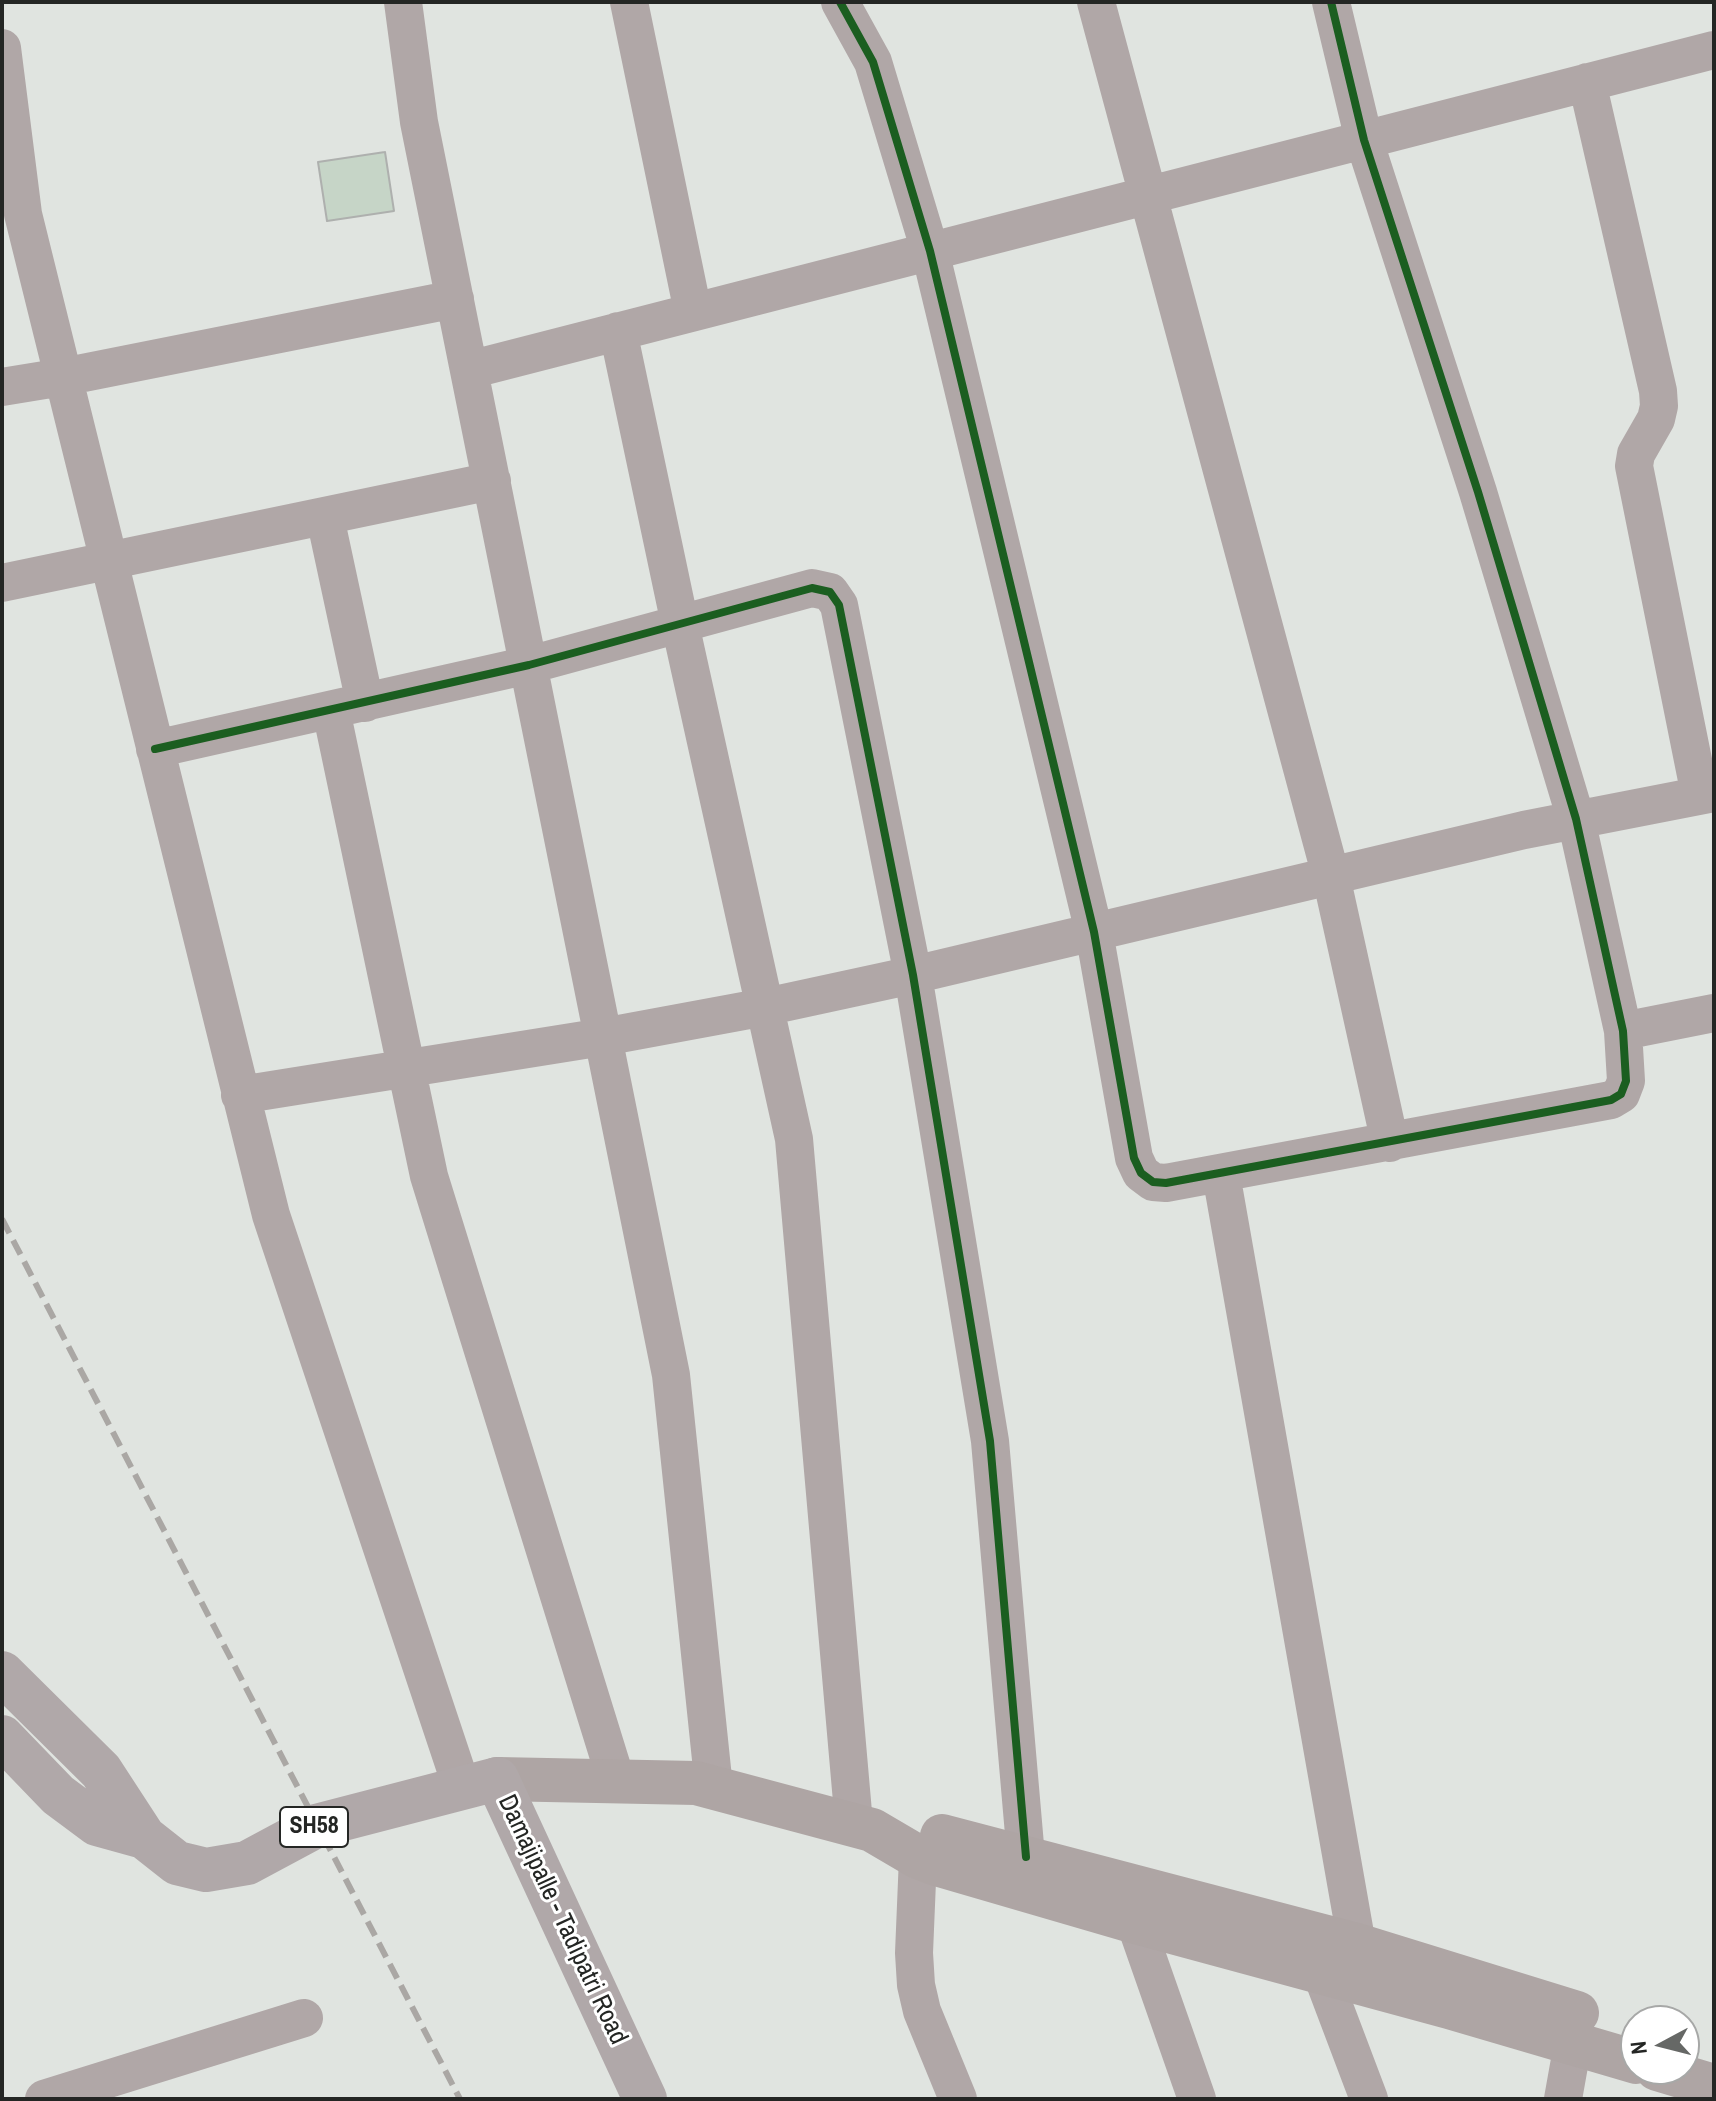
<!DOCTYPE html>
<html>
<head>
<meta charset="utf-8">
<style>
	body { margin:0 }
	#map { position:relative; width:1716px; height:2101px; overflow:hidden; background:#e0e4e0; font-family:"Archivo Narrow",sans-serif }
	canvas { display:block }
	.frame { position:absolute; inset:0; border:4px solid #242624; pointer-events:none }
	.north { position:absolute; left:1620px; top:2005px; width:80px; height:80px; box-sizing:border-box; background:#fff; border:2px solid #a7a8a7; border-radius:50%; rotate:263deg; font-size:22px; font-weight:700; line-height:32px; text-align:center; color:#242624 }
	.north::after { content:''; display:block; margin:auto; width:28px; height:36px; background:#666866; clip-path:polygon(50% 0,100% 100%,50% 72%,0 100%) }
</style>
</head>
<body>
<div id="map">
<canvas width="1716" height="2101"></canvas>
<div class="frame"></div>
<div class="north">N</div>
</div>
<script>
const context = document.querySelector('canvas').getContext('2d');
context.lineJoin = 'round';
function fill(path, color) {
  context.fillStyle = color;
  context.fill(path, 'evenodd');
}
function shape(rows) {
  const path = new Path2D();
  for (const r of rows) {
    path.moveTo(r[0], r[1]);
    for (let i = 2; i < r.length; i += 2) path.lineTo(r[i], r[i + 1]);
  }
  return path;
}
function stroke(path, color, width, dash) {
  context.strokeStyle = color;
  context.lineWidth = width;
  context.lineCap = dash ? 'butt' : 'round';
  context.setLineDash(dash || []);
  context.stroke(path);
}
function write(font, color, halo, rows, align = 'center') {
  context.font = font + ' "Archivo Narrow",sans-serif';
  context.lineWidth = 6;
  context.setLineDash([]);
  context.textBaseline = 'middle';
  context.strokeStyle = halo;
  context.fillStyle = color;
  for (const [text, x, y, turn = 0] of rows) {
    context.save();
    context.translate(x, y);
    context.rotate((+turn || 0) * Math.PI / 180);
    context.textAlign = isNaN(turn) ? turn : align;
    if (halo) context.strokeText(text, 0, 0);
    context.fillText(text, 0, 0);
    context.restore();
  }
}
const building = shape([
	[385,152,394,211,327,221,318,162,385,152]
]);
fill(building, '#c6d5c7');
stroke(building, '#aeb0ae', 2);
stroke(shape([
	[403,2,419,122,671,1375,714,1788],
	[629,2,693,312],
	[840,2,873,62,930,251,1094,932,1134,1158,1141,1173,1153,1182,1166,1183,1611,1100,1621,1094,1626,1081,1623,1031,1576,819,1478,492,1364,140,1331,2],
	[1096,2,1331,876,1390,1143],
	[2,48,23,214,271,1215,462,1788],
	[1587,82,1658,391,1659,406,1656,419,1636,454,1634,466,1700,795],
	[618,331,680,624,794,1139,854,1824],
	[469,370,1714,50],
	[2,387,63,377,455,299],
	[325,517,365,703],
	[2,583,492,481],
	[331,710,429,1176,616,1780],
	[155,749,529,665,812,588,830,592,839,605,913,975,990,1441,1026,1857],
	[1623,1031,1714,1013],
	[240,1095,603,1037,765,1007,913,975,1524,830,1714,793],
	[1221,1174,1357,1945],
	[918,1857,914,1953,916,1985,922,2011,958,2099],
	[1135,1922,1197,2099],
	[1321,1972,1369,2099],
	[44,2099,304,2018],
	[1563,2099,1573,2043]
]), '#b0a7a7', 38);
stroke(shape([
	[497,1779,696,1783,872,1830,918,1857,936,1864,1135,1922,1449,2007,1636,2062],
	[942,1836,1357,1945,1577,2013],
	[1657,2069,1714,2086]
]), '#aea5a4', 44);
stroke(shape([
	[2,1673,101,1771,144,1837,177,1863,206,1870,247,1863,316,1826,497,1779,645,2099],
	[2,1737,58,1795,97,1824,144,1837]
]), '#b0a8a9', 44);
stroke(shape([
	[2,1219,460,2099]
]), '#aaa7a4', 6, [16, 8]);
stroke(shape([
	[840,2,873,62,930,251,1094,932,1134,1158,1141,1173,1153,1182,1166,1183,1611,1100,1621,1094,1626,1081,1623,1031,1576,819,1478,492,1364,140,1331,2],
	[155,749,529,665,812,588,830,592,839,605,913,975,990,1441,1026,1857]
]), '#1b5e20', 8);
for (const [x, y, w] of [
	[314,1827,68]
]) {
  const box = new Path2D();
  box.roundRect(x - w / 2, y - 20, w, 40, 6);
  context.fillStyle = '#fff';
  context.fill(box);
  stroke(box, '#242624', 2);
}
write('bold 24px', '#242624', null, [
	["SH58",314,1827]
]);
write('26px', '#242624', '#fff', [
	["Damajipalle - Tadipatri Road",562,1920,65]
]);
</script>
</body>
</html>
